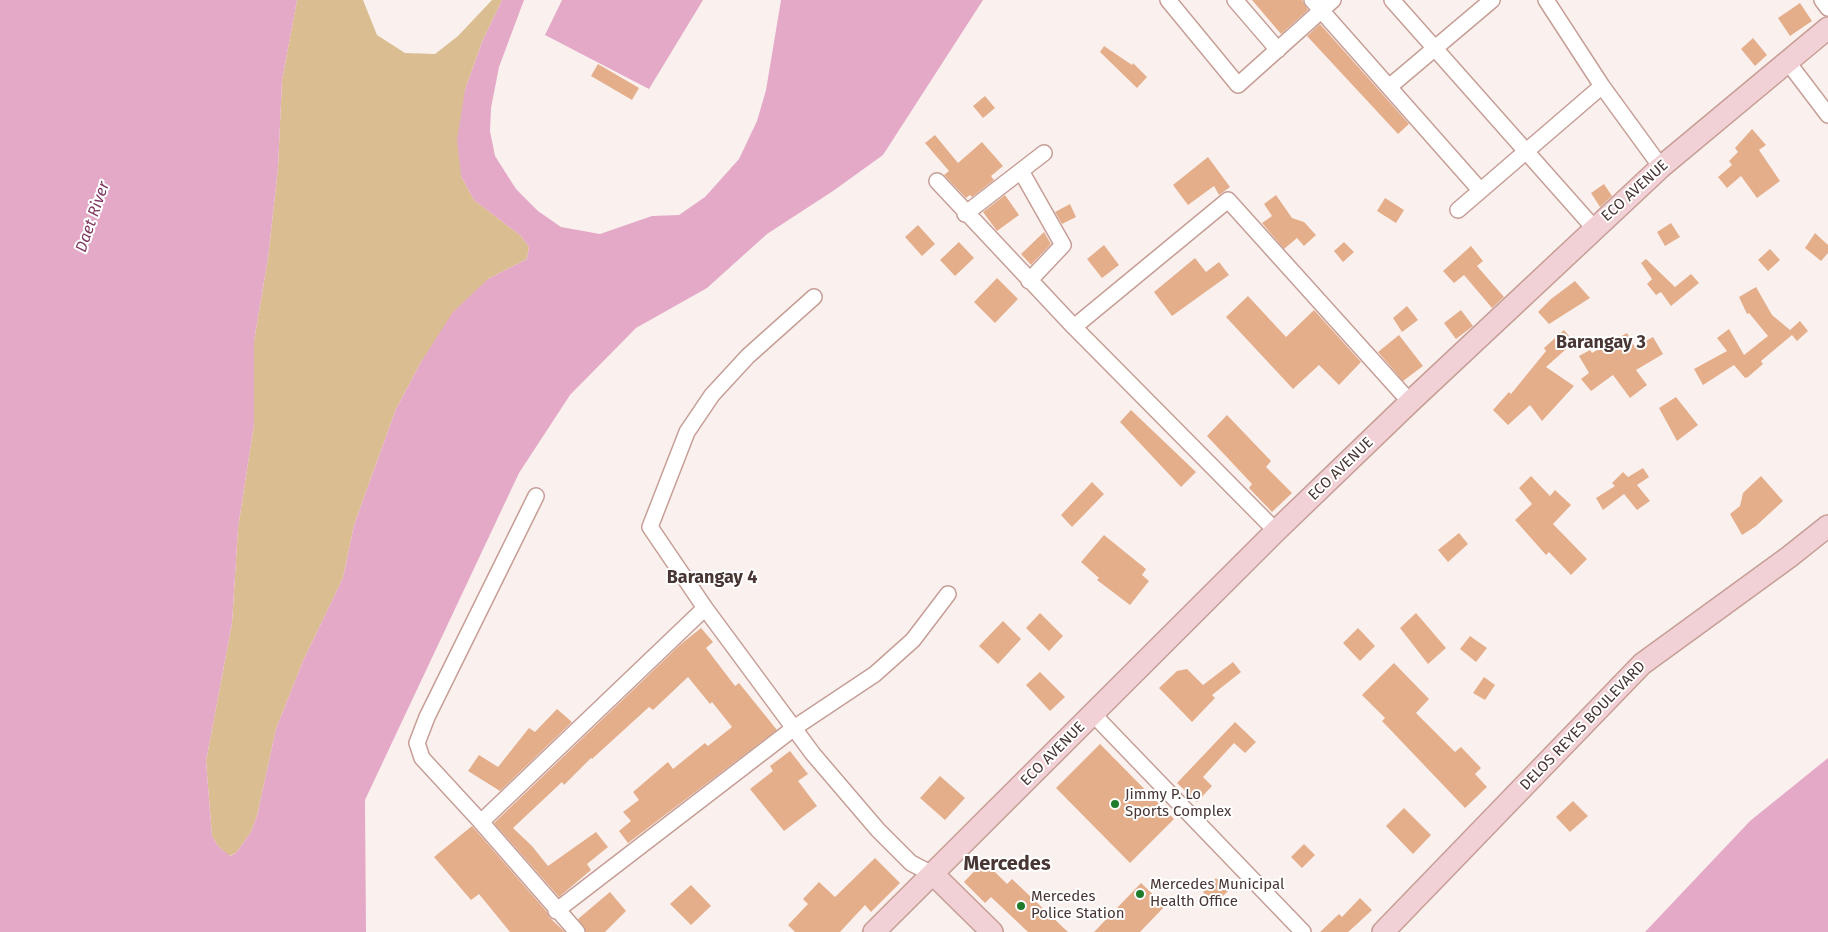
<!DOCTYPE html>
<html>
<head>
<meta charset="utf-8">
<style>
	body { margin:0 }
	canvas { display:block; background:#faf1ef }
</style>
</head>
<body>
<canvas width="1828" height="932"></canvas>
<script>
const context = document.querySelector('canvas').getContext('2d');
context.lineJoin = 'round';
function fill(path, color) {
  context.fillStyle = color;
  context.fill(path, 'evenodd');
}
function shape(rows) {
  const path = new Path2D();
  for (const r of rows) {
    path.moveTo(r[0], r[1]);
    for (let i = 2; i < r.length; i += 2) path.lineTo(r[i], r[i + 1]);
  }
  return path;
}
function stroke(path, color, width, dash) {
  context.strokeStyle = color;
  context.lineWidth = width;
  context.lineCap = dash ? 'butt' : 'round';
  context.setLineDash(dash || []);
  context.stroke(path);
}
function write(font, color, halo, rows, align = 'center') {
  context.font = font + ' "Fira Sans",sans-serif';
  context.lineWidth = 4;
  context.setLineDash([]);
  context.textBaseline = 'middle';
  context.strokeStyle = halo;
  context.fillStyle = color;
  for (const [text, x, y, turn = 0] of rows) {
    context.save();
    context.translate(x, y);
    context.rotate((+turn || 0) * Math.PI / 180);
    context.textAlign = isNaN(turn) ? turn : align;
    if (halo) context.strokeText(text, 0, 0);
    context.fillText(text, 0, 0);
    context.restore();
  }
}
fill(shape([
	[297,0,363,0,377,35,405,53,435,54,458,36,492,0,502,0,482,42,465,90,461,176,474,200,521,236,529,247,527,259,488,279,421,362,396,409,354,525,343,578,303,661,276,729,257,816,251,832,236,853,229,856,218,846,212,836,206,761,232,623,238,528,254,424,254,341,268,258,278,168,282,80]
]), '#dbbd92');
fill(shape([
	[0,0,297,0,282,80,278,168,268,258,254,341,254,424,238,528,232,623,206,761,212,836,218,846,230,856,236,853,251,832,257,816,276,729,303,661,343,578,354,525,396,409,421,362,453,312,488,279,527,259,529,247,521,236,474,200,461,176,457,140,465,90,482,42,502,0,524,0,499,67,491,108,490,131,495,156,516,189,538,211,561,227,600,234,652,216,679,215,705,197,739,159,757,121,766,90,781,0,983,0,883,155,833,191,767,234,707,288,636,328,570,395,519,473,365,800,366,932,0,932],
	[562,0,703,0,649,89,545,35],
	[1828,758,1828,932,1645,932,1750,821]
]), '#e4a9c7');
fill(shape([
	[1252,0,1302,0,1308,10,1281,34],
	[1800,3,1812,21,1790,36,1778,18],
	[1320,24,1409,124,1398,134,1307,36],
	[1753,38,1767,55,1755,66,1741,49],
	[1104,46,1132,65,1133,63,1147,77,1137,88,1100,52],
	[598,64,639,88,632,100,591,76],
	[985,96,995,108,983,118,973,106],
	[1752,129,1766,145,1759,150,1780,181,1757,198,1741,176,1727,188,1718,177,1732,165,1729,161,1738,152,1735,148],
	[935,135,958,163,982,142,1003,166,991,176,994,180,972,197,970,195,966,198,944,175,949,171,925,143],
	[1208,157,1230,187,1219,195,1214,186,1188,205,1173,185],
	[1604,184,1612,196,1600,207,1591,193],
	[1005,195,1019,215,997,231,983,212],
	[1276,195,1292,218,1304,222,1316,235,1304,246,1297,238,1284,249,1262,223,1272,216,1264,204],
	[1385,198,1404,210,1396,223,1377,211],
	[1070,204,1076,217,1062,224,1055,212],
	[1671,223,1680,237,1665,246,1657,232],
	[918,225,935,244,922,256,905,237],
	[1044,232,1051,244,1031,265,1021,254],
	[1815,233,1828,245,1828,253,1821,261,1805,248],
	[959,242,974,258,955,276,940,260],
	[1344,242,1354,252,1343,262,1334,251],
	[1104,245,1119,265,1102,278,1087,259],
	[1471,246,1483,261,1477,266,1504,297,1492,308,1464,275,1454,283,1443,271],
	[1770,249,1780,260,1768,271,1758,260],
	[1195,258,1206,272,1219,262,1229,275,1172,316,1154,292],
	[1646,259,1675,287,1691,274,1699,283,1671,306,1661,292,1656,295,1647,284,1652,279,1641,263],
	[997,278,1018,299,995,323,974,302],
	[1575,281,1590,298,1549,324,1538,312,1551,299],
	[1756,287,1772,315,1790,330,1800,321,1808,331,1797,341,1792,335,1761,361,1763,364,1748,377,1745,378,1734,365,1703,385,1694,369,1727,351,1717,338,1729,329,1744,355,1768,336,1749,313,1747,314,1739,297],
	[1248,296,1286,337,1314,310,1361,362,1339,385,1319,365,1293,389,1226,317],
	[1407,306,1418,320,1402,332,1393,318],
	[1461,310,1473,326,1456,339,1444,323],
	[1564,330,1574,342,1546,367,1574,386,1542,421,1530,405,1508,425,1493,410,1509,392,1511,394,1546,351,1544,348],
	[1627,333,1635,347,1653,337,1663,354,1636,370,1647,385,1630,398,1613,375,1591,391,1581,379,1589,373,1579,356,1590,350,1592,353],
	[1399,335,1423,366,1403,381,1378,352],
	[1676,397,1698,425,1677,441,1659,408],
	[1131,410,1196,472,1181,487,1120,422],
	[1227,415,1271,461,1266,467,1292,493,1272,512,1249,488,1252,484,1207,436],
	[1643,468,1649,477,1637,485,1650,501,1637,510,1624,494,1603,510,1596,498,1615,486,1612,483,1623,472,1628,477],
	[1531,476,1550,496,1555,490,1571,505,1553,524,1587,559,1571,575,1549,552,1546,555,1515,520,1532,504,1519,488],
	[1761,476,1783,501,1756,526,1742,535,1730,514,1740,506,1743,493],
	[1092,482,1104,494,1072,527,1061,515],
	[1459,533,1468,544,1448,562,1438,550],
	[1104,535,1146,569,1142,575,1149,581,1130,605,1097,580,1099,578,1081,562],
	[1040,613,1063,636,1049,651,1026,628],
	[1416,613,1446,648,1428,664,1400,628],
	[1003,621,1021,639,998,664,979,646],
	[701,628,713,642,706,648,735,686,739,683,777,730,628,843,619,831,631,821,623,812,639,800,633,792,668,762,673,769,705,743,708,746,732,727,712,702,710,704,688,677,653,710,649,707,592,759,591,758,564,785,562,782,513,828,532,846,548,866,596,832,608,847,587,864,591,870,559,897,494,823,681,644],
	[1358,628,1375,646,1360,661,1343,643],
	[1470,636,1487,648,1476,662,1460,649],
	[1233,662,1241,672,1212,695,1215,698,1192,722,1159,688,1177,671,1187,669,1203,685],
	[1394,663,1429,699,1416,713,1455,752,1461,747,1481,768,1475,774,1487,787,1465,808,1382,721,1385,718,1362,695],
	[1040,672,1065,697,1050,711,1026,685],
	[1484,677,1495,685,1485,700,1473,693],
	[557,709,572,722,500,791,468,771,479,755,498,767,529,728,535,732],
	[1235,722,1256,742,1245,753,1234,743,1203,777,1212,786,1197,802,1177,783],
	[1100,744,1174,819,1130,863,1056,788],
	[790,751,808,774,798,781,817,806,784,831,750,789,773,771,770,766],
	[940,776,965,798,945,820,920,798],
	[1573,801,1588,816,1570,832,1556,817],
	[1404,808,1431,835,1413,854,1386,826],
	[472,826,547,912,549,917,565,932,510,932,479,894,471,900,434,857],
	[1304,844,1315,855,1302,868,1291,857],
	[875,858,900,883,871,912,865,905,840,932,795,932,788,925,808,904,803,899,819,882,835,897],
	[984,861,1007,884,1012,879,1068,932,1028,932,991,897,985,903,964,882],
	[1216,878,1229,890,1215,904,1203,892],
	[1141,883,1165,906,1140,932,1094,932],
	[691,885,711,906,691,925,670,904],
	[610,892,626,911,605,932,586,932,578,919],
	[1360,898,1372,910,1356,925,1348,932,1320,932,1339,914,1342,917]
]), '#e5ae8b');
const street = shape([
	[1168,0,1238,85,1333,0],
	[1235,0,1278,50],
	[1312,0,1480,190],
	[1392,0,1594,228],
	[1546,0,1602,86,1661,167],
	[1822,0,1828,8],
	[1787,61,1828,115],
	[1389,87,1492,0],
	[1021,171,1063,245,1029,281],
	[937,181,1074,327,1276,531],
	[1458,210,1602,86],
	[965,214,1044,153],
	[814,297,748,356,712,395,687,432,650,527,705,608,813,754,878,830,911,863,934,875],
	[1074,327,1228,200,1410,402],
	[1093,714,1303,932],
	[481,822,422,758,417,743,427,717,536,496],
	[556,911,794,728,875,674,913,640,948,594],
	[577,932,481,822,705,608]
]);
const secondary = shape([
	[934,875,992,932],
	[874,932,1276,531,1410,402,1661,167,1828,28],
	[1383,932,1642,664,1789,557,1828,526]
]);
stroke(street, '#c69e96', 18);
stroke(secondary, '#c69e96', 24);
stroke(street, '#fff', 15);
stroke(secondary, '#f1d0d6', 21);
for (const [x, y, r, color] of [
	[1115,804,5,"#207c2b"],
	[1140,894,5,"#207c2b"],
	[1021,906,5,"#207c2b"]
]) {
  const dot = new Path2D();
  dot.arc(x, y, r, 0, 2 * Math.PI);
  context.fillStyle = color;
  context.fill(dot);
  stroke(dot, '#fff', 2);
}
write('15px', '#473633', '#fff', [
	["ECO AVENUE",1635,191,-42],
	["ECO AVENUE",1341,469,-44],
	["DELOS REYES BOULEVARD",1583,726,-46],
	["ECO AVENUE",1053,754,-45]
]);
write('15px', '#473633', '#fff', [
	["Jimmy P. Lo",1125,795],
	["Sports Complex",1125,812],
	["Mercedes Municipal",1150,885],
	["Health Office",1150,902],
	["Mercedes",1031,897],
	["Police Station",1031,914]
], 'left');
write('italic 16px', '#803962', '#fff', [
	["Daet River",93,217,-71]
]);
write('bold 18px', '#473633', '#fff', [
	["Barangay 3",1601,343],
	["Barangay 4",712,578]
]);
write('bold 20px', '#473633', '#fff', [
	["Mercedes",1007,864]
]);
</script>
</body>
</html>
